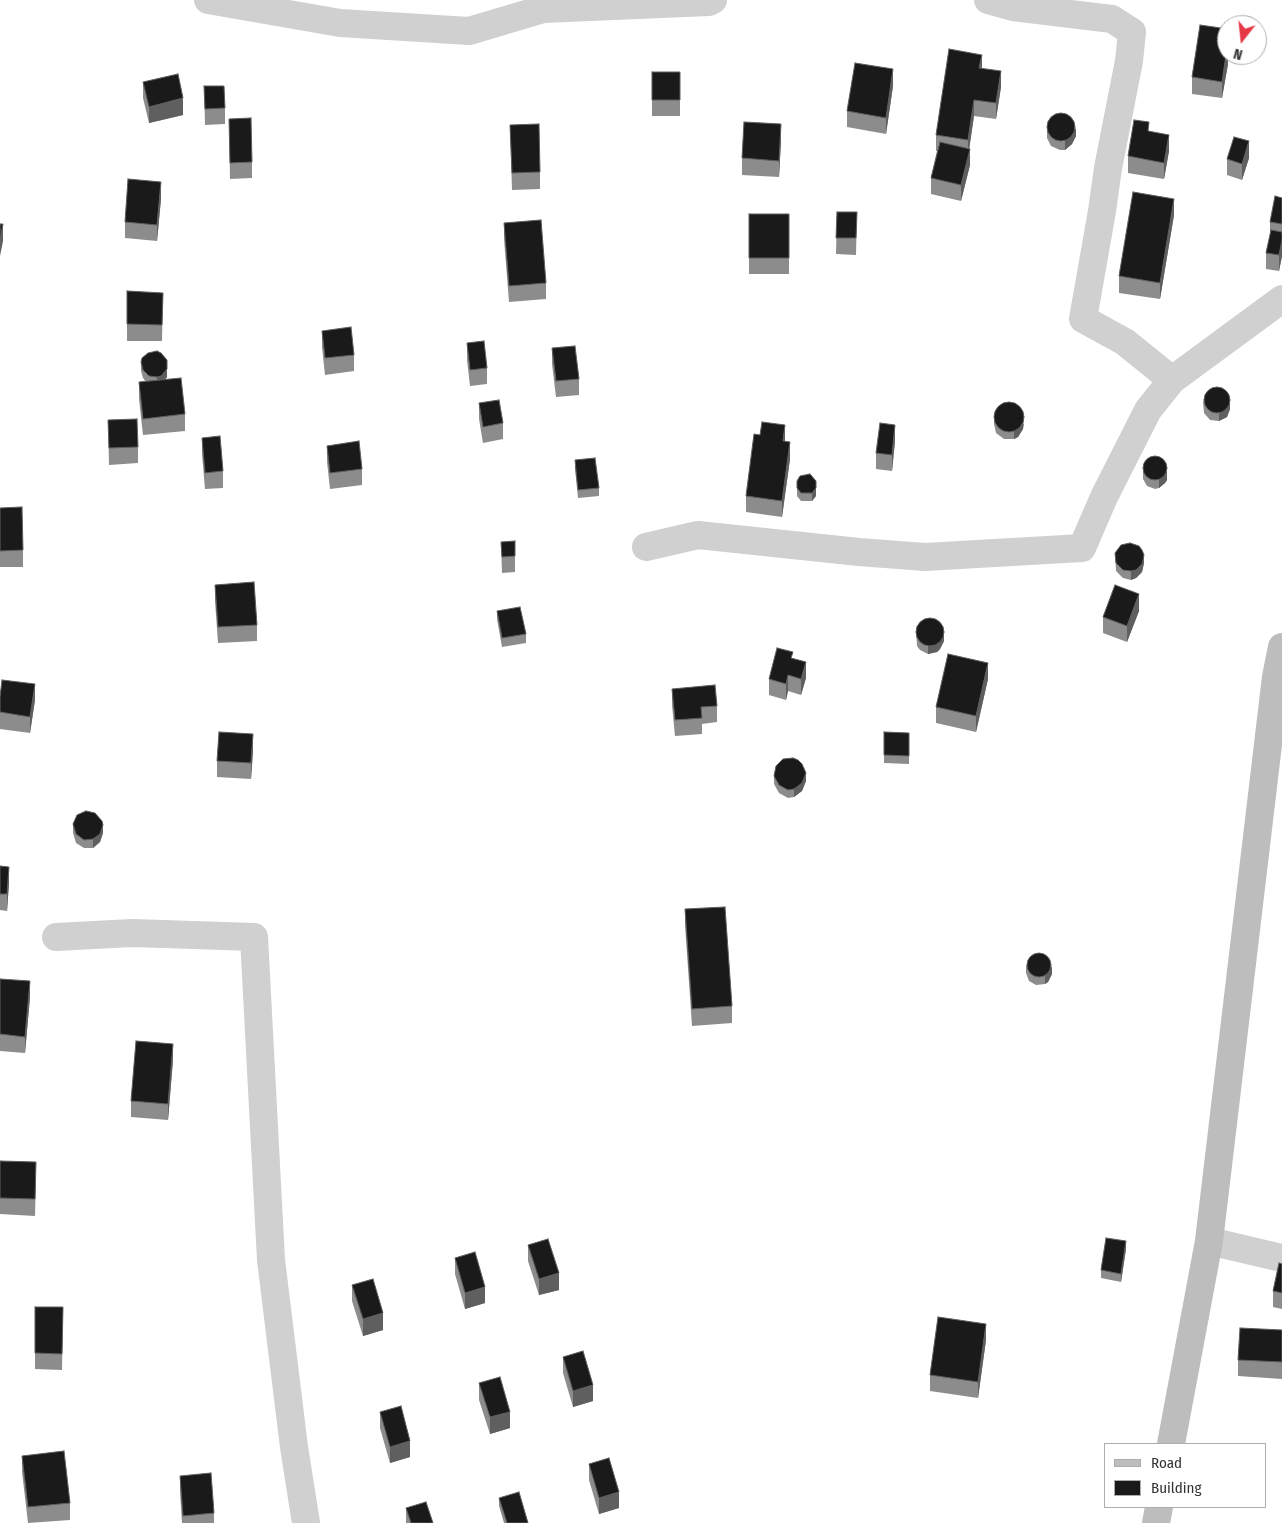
<!DOCTYPE html>
<html>
<head>
<meta charset="utf-8">
<style>
	body { margin:0 }
	#map { position:relative; width:1282px; height:1523px; overflow:hidden; background:#fff; font-family:"Fira Sans Condensed",sans-serif }
	canvas { display:block }
	.legend { position:absolute; left:1104px; top:1443px; width:162px; height:65px; box-sizing:border-box; background:#fff; border:1px solid #adadad; margin:0; padding:6px 9px; list-style:none; font-size:15px; color:#333 }
	.legend li { display:flex; align-items:center; gap:10px; height:25px }
	.legend b { width:25px; border:1px solid #adadad }
	.north { position:absolute; left:1217px; top:15px; width:50px; height:50px; box-sizing:border-box; background:#fff; border:1px solid #adadad; border-radius:50%; rotate:196deg; font-size:14px; font-weight:700; line-height:20px; text-align:center; color:#333 }
	.north::after { content:''; display:block; margin:auto; width:18px; height:22px; background:#e63946; clip-path:polygon(50% 0,100% 100%,50% 72%,0 100%) }
</style>
</head>
<body>
<div id="map">
<canvas width="1282" height="1523"></canvas>
<ul class="legend">
<li><b style="height:6px;background:#bdbdbd"></b>Road</li>
<li><b style="height:14px;background:#1a1a1a"></b>Building</li>
</ul>
<div class="north">N</div>
</div>
<script>
const context = document.querySelector('canvas').getContext('2d');
context.lineJoin = 'round';
function shape(rows) {
  const path = new Path2D();
  for (const r of rows) {
    if (r.length === 3) {
      path.moveTo(r[0] + r[2], r[1]);
      path.arc(r[0], r[1], r[2], 0, 2 * Math.PI);
      continue;
    }
    path.moveTo(r[0], r[1]);
    for (let i = 2; i < r.length; i += 2) path.lineTo(r[i], r[i + 1]);
  }
  return path;
}
function stroke(path, color, width, dash) {
  context.strokeStyle = color;
  context.lineWidth = width;
  context.lineCap = dash ? 'butt' : 'round';
  context.setLineDash(dash || []);
  context.stroke(path);
}
function fill(path, color) {
  context.fillStyle = color;
  context.fill(path, 'evenodd');
}
stroke(shape([
	[208,0,340,23,469,31,543,9,709,2,713,0],
	[988,0,1013,7,1112,19,1132,32,1129,61,1108,168,1102,211,1083,319,1125,342,1172,380],
	[646,547,698,535,859,552,925,557,1082,548,1104,497,1148,410,1172,380,1282,299],
	[56,937,132,933,254,937,271,1260,294,1447,306,1523],
	[1209,1241,1282,1258]
]), '#d0d0d0', 28);
stroke(shape([
	[1171,1444,1209,1241,1276,677,1282,647],
	[1156,1523,1159,1507]
]), '#bdbdbd', 28);
fill(shape([
	[1221,44,1221,47,1228,55,1228,64,1222,98,1192,94,1192,77],
	[982,68,1001,87,996,119,974,116,969,149,970,165,961,201,931,194,931,178,937,151,936,151,936,135],
	[652,72,680,72,680,116,652,116],
	[143,82,183,115,149,123,143,98],
	[204,86,225,108,225,124,205,125],
	[893,86,886,134,847,127,847,111],
	[229,119,252,162,252,178,230,179],
	[510,125,540,172,540,189,512,190],
	[1047,130,1076,136,1072,144,1065,150,1060,150,1051,146,1047,138],
	[1149,131,1169,151,1164,179,1128,173,1128,156],
	[781,141,779,177,742,175,742,158],
	[1249,158,1242,180,1227,175,1227,159],
	[1282,198,1282,256,1279,271,1266,269,1266,253,1270,235,1270,222],
	[161,199,157,241,125,238,125,222],
	[837,212,857,212,856,255,836,254],
	[749,214,789,214,789,274,749,274],
	[1174,215,1160,299,1119,293,1119,276],
	[504,223,546,283,546,299,509,302,504,239],
	[127,291,163,293,162,341,127,341],
	[322,331,354,355,354,371,325,375,322,347],
	[467,343,487,368,487,384,470,386,467,360],
	[552,348,579,379,579,395,556,397,552,364],
	[141,362,167,377,165,380,185,414,185,431,143,435,139,399,139,382,146,382,143,378,141,371],
	[1203,401,1230,409,1227,417,1219,421,1210,420,1204,413],
	[479,403,503,423,503,439,483,443,479,419],
	[994,416,1024,424,1023,429,1018,437,1014,439,1004,439,996,433,994,424],
	[108,420,138,447,138,463,109,465],
	[202,438,223,471,223,488,205,489,202,454],
	[895,441,892,471,876,469,876,453],
	[785,442,790,459,782,517,746,512,746,496],
	[327,446,362,469,362,485,330,489,327,462],
	[575,460,599,488,599,496,578,498,575,469],
	[1143,470,1167,480,1165,483,1159,488,1155,489,1147,486,1143,479],
	[797,481,816,481,816,496,812,501,801,501,797,496],
	[0,508,23,550,23,567,0,567],
	[501,542,515,556,515,572,502,573],
	[1115,553,1144,563,1142,572,1136,578,1131,580,1123,578,1116,571],
	[215,585,257,625,257,641,218,643,215,601],
	[497,611,526,634,526,643,502,647,497,619],
	[1139,611,1127,642,1103,633,1103,617],
	[916,629,944,641,940,649,937,652,928,654,920,650,917,646],
	[793,659,806,678,801,695,788,691,786,700,769,695,769,679],
	[988,679,976,732,936,723,936,707],
	[672,689,717,706,717,722,702,724,702,734,675,736,672,705],
	[0,697,35,700,30,733,0,729],
	[884,732,909,733,909,764,884,763],
	[253,751,251,779,217,777,217,761],
	[774,776,806,781,802,791,794,797,788,798,779,793,774,784],
	[73,824,103,833,100,842,93,848,84,848,76,843,73,833],
	[0,866,9,883,7,911,0,910],
	[685,909,732,1006,732,1023,692,1026,685,925],
	[1026,965,1052,974,1048,982,1045,984,1036,985,1029,981,1026,973],
	[0,979,30,997,25,1053,0,1051],
	[173,1060,168,1120,131,1117,131,1101],
	[0,1161,36,1178,35,1216,0,1214],
	[528,1245,559,1290,539,1295,528,1261],
	[1126,1249,1121,1282,1101,1278,1101,1270],
	[455,1258,485,1303,465,1309,455,1274],
	[1282,1264,1282,1309,1273,1307,1273,1291],
	[352,1285,383,1330,363,1336,352,1301],
	[35,1307,63,1307,62,1370,35,1369],
	[1282,1330,1282,1379,1238,1376,1238,1360],
	[986,1340,978,1398,930,1391,930,1375],
	[563,1357,593,1401,573,1407,563,1373],
	[479,1383,510,1428,490,1434,479,1400],
	[380,1412,410,1457,390,1463,380,1428],
	[22,1456,70,1503,70,1520,28,1523,22,1472],
	[589,1464,619,1508,599,1514,589,1480],
	[180,1476,214,1513,214,1523,182,1523,180,1492],
	[499,1498,528,1523,504,1523,499,1506],
	[406,1508,433,1523,406,1523]
]), '#8c8c8c');
fill(shape([
	[1221,28,1221,44,1218,63,1218,46],
	[1227,52,1228,64,1222,98,1222,82],
	[982,55,982,71,979,68],
	[893,69,893,86,886,134,886,118],
	[1001,71,1001,87,996,119,996,103],
	[183,98,183,115,149,123,149,107],
	[974,100,974,116,968,157,968,140],
	[781,124,781,141,779,177,779,161],
	[1076,128,1076,136,1072,144,1065,150,1065,141],
	[1169,135,1169,151,1164,179,1164,163],
	[1249,141,1249,158,1242,180,1242,164],
	[970,149,970,165,961,201,961,185],
	[161,182,161,199,157,241,157,225],
	[1174,199,1174,215,1160,299,1160,283],
	[3,224,3,241,0,256,0,240],
	[1282,240,1282,256,1279,271,1279,255],
	[167,369,167,377,161,384,157,385,157,377],
	[1230,401,1230,409,1227,417,1219,421,1219,413],
	[1024,415,1023,429,1018,437,1014,439,1014,431],
	[785,425,785,441,783,458,783,441],
	[895,425,895,441,892,471,892,455],
	[790,442,790,459,782,517,782,501],
	[1167,471,1167,480,1165,483,1159,488,1159,480],
	[816,488,816,496,812,501,812,493],
	[1144,555,1144,563,1142,572,1136,578,1131,580,1131,571],
	[1139,594,1139,611,1127,642,1127,626],
	[944,633,944,641,940,649,937,652,928,654,928,646],
	[806,662,806,678,801,695,801,679],
	[988,663,988,679,976,732,976,716],
	[788,675,788,691,786,700,786,684],
	[35,684,35,700,30,733,30,717],
	[253,734,253,751,251,779,251,763],
	[806,773,806,781,802,791,794,797,794,789],
	[103,825,103,833,100,842,93,848,93,839],
	[9,867,9,883,7,911,7,894],
	[1052,966,1052,974,1048,982,1045,984,1045,976],
	[30,981,30,997,25,1053,25,1037],
	[173,1044,173,1060,168,1120,168,1104],
	[1126,1241,1126,1249,1121,1282,1121,1274],
	[559,1273,559,1290,539,1295,539,1279],
	[485,1287,485,1303,465,1309,465,1293],
	[383,1313,383,1330,363,1336,363,1319],
	[986,1324,986,1340,978,1398,978,1382],
	[593,1385,593,1401,573,1407,573,1391],
	[510,1412,510,1428,490,1434,490,1417],
	[410,1441,410,1457,390,1463,390,1447],
	[619,1492,619,1508,599,1514,599,1498]
]), '#5f5f5f');
const building = shape([
	[1200,25,1221,28,1218,46,1227,48,1222,82,1192,77,1200,25],
	[949,49,982,55,979,68,1001,71,996,103,974,100,968,140,936,135,949,49],
	[855,63,893,69,886,118,847,111,855,63],
	[652,72,680,72,680,100,652,100,652,72],
	[178,74,183,98,149,107,143,82,178,74],
	[204,86,224,86,225,108,205,109,204,86],
	[1061,127,14],
	[251,118,252,162,230,163,229,119,251,118],
	[1134,120,1149,122,1148,131,1169,135,1164,163,1128,156,1134,120],
	[744,122,781,124,779,161,742,158,744,122],
	[539,124,540,172,512,173,510,125,539,124],
	[1234,137,1249,141,1242,164,1227,159,1234,137],
	[940,142,970,149,961,185,931,178,940,142],
	[128,179,161,182,157,225,125,222,128,179],
	[1133,192,1174,199,1160,283,1119,276,1133,192],
	[1275,196,1282,198,1282,224,1270,222,1275,196],
	[837,212,857,212,856,238,836,238,837,212],
	[749,214,789,214,789,258,749,258,749,214],
	[541,220,546,283,509,286,504,223,541,220],
	[0,224,3,224,0,240,0,224],
	[1271,230,1282,232,1282,240,1279,255,1266,253,1271,230],
	[127,291,163,293,162,325,127,324,127,291],
	[351,327,354,355,325,358,322,331,351,327],
	[484,341,487,368,470,370,467,343,484,341],
	[575,346,579,379,556,381,552,348,575,346],
	[157,351,161,353,167,360,167,369,161,376,157,377,149,376,143,370,141,362,142,358,148,353,157,351],
	[181,378,185,414,143,419,139,382,181,378],
	[1217,400,13],
	[499,400,503,423,483,427,479,403,499,400],
	[1009,417,15],
	[137,419,138,447,109,448,108,420,137,419],
	[762,422,785,425,783,441,790,442,782,501,746,496,754,434,760,435,762,422],
	[880,423,895,425,892,455,876,453,880,423],
	[220,436,223,471,205,473,202,438,220,436],
	[359,441,362,469,330,473,327,446,359,441],
	[1155,468,12],
	[595,458,599,488,578,490,575,460,595,458],
	[810,474,816,481,816,488,812,493,801,493,797,488,797,481,800,476,810,474],
	[22,507,23,550,0,551,0,508,22,507],
	[515,541,515,556,502,557,501,542,515,541],
	[1130,543,1139,546,1142,550,1144,555,1142,564,1136,570,1131,571,1123,570,1116,563,1115,553,1121,545,1130,543],
	[254,582,257,625,218,627,215,585,254,582],
	[1115,585,1139,594,1127,626,1103,617,1115,585],
	[520,607,526,634,502,638,497,611,520,607],
	[930,632,14],
	[777,648,793,652,791,658,806,662,801,679,788,675,786,684,769,679,777,648],
	[948,654,988,663,976,716,936,707,948,654],
	[2,680,35,684,30,717,0,712,0,697,2,680],
	[715,685,717,706,701,707,702,718,675,720,672,689,715,685],
	[219,732,253,734,251,763,217,761,219,732],
	[884,732,909,733,909,756,884,755,884,732],
	[793,758,798,760,802,764,806,773,802,783,794,789,788,790,779,785,774,776,776,766,783,759,793,758],
	[86,811,95,813,102,821,103,825,100,834,93,839,84,840,76,834,73,824,77,815,86,811],
	[0,866,9,867,7,894,0,894,0,866],
	[725,907,732,1006,692,1009,685,909,725,907],
	[1039,965,12],
	[0,979,30,981,25,1037,0,1034,0,979],
	[136,1041,173,1044,168,1104,131,1101,136,1041],
	[0,1161,36,1162,35,1199,0,1198,0,1161],
	[1106,1238,1126,1241,1121,1274,1101,1270,1106,1238],
	[548,1239,559,1273,539,1279,528,1245,548,1239],
	[475,1252,485,1287,465,1293,455,1258,475,1252],
	[1279,1263,1282,1264,1282,1293,1273,1291,1279,1263],
	[373,1279,383,1313,363,1319,352,1285,373,1279],
	[35,1307,63,1307,62,1354,35,1353,35,1307],
	[938,1317,986,1324,978,1382,930,1375,938,1317],
	[1240,1328,1282,1330,1282,1362,1238,1360,1240,1328],
	[583,1351,593,1385,573,1391,563,1357,583,1351],
	[500,1377,510,1412,490,1417,479,1383,500,1377],
	[401,1406,410,1441,390,1447,380,1412,401,1406],
	[64,1451,70,1503,28,1507,22,1456,64,1451],
	[609,1458,619,1492,599,1498,589,1464,609,1458],
	[211,1473,214,1513,183,1516,180,1476,211,1473],
	[519,1492,528,1523,507,1523,499,1498,519,1492],
	[426,1502,433,1523,411,1523,406,1508,426,1502]
]);
fill(building, '#1a1a1a');
stroke(building, '#5f5f5f', 1);
</script>
</body>
</html>
